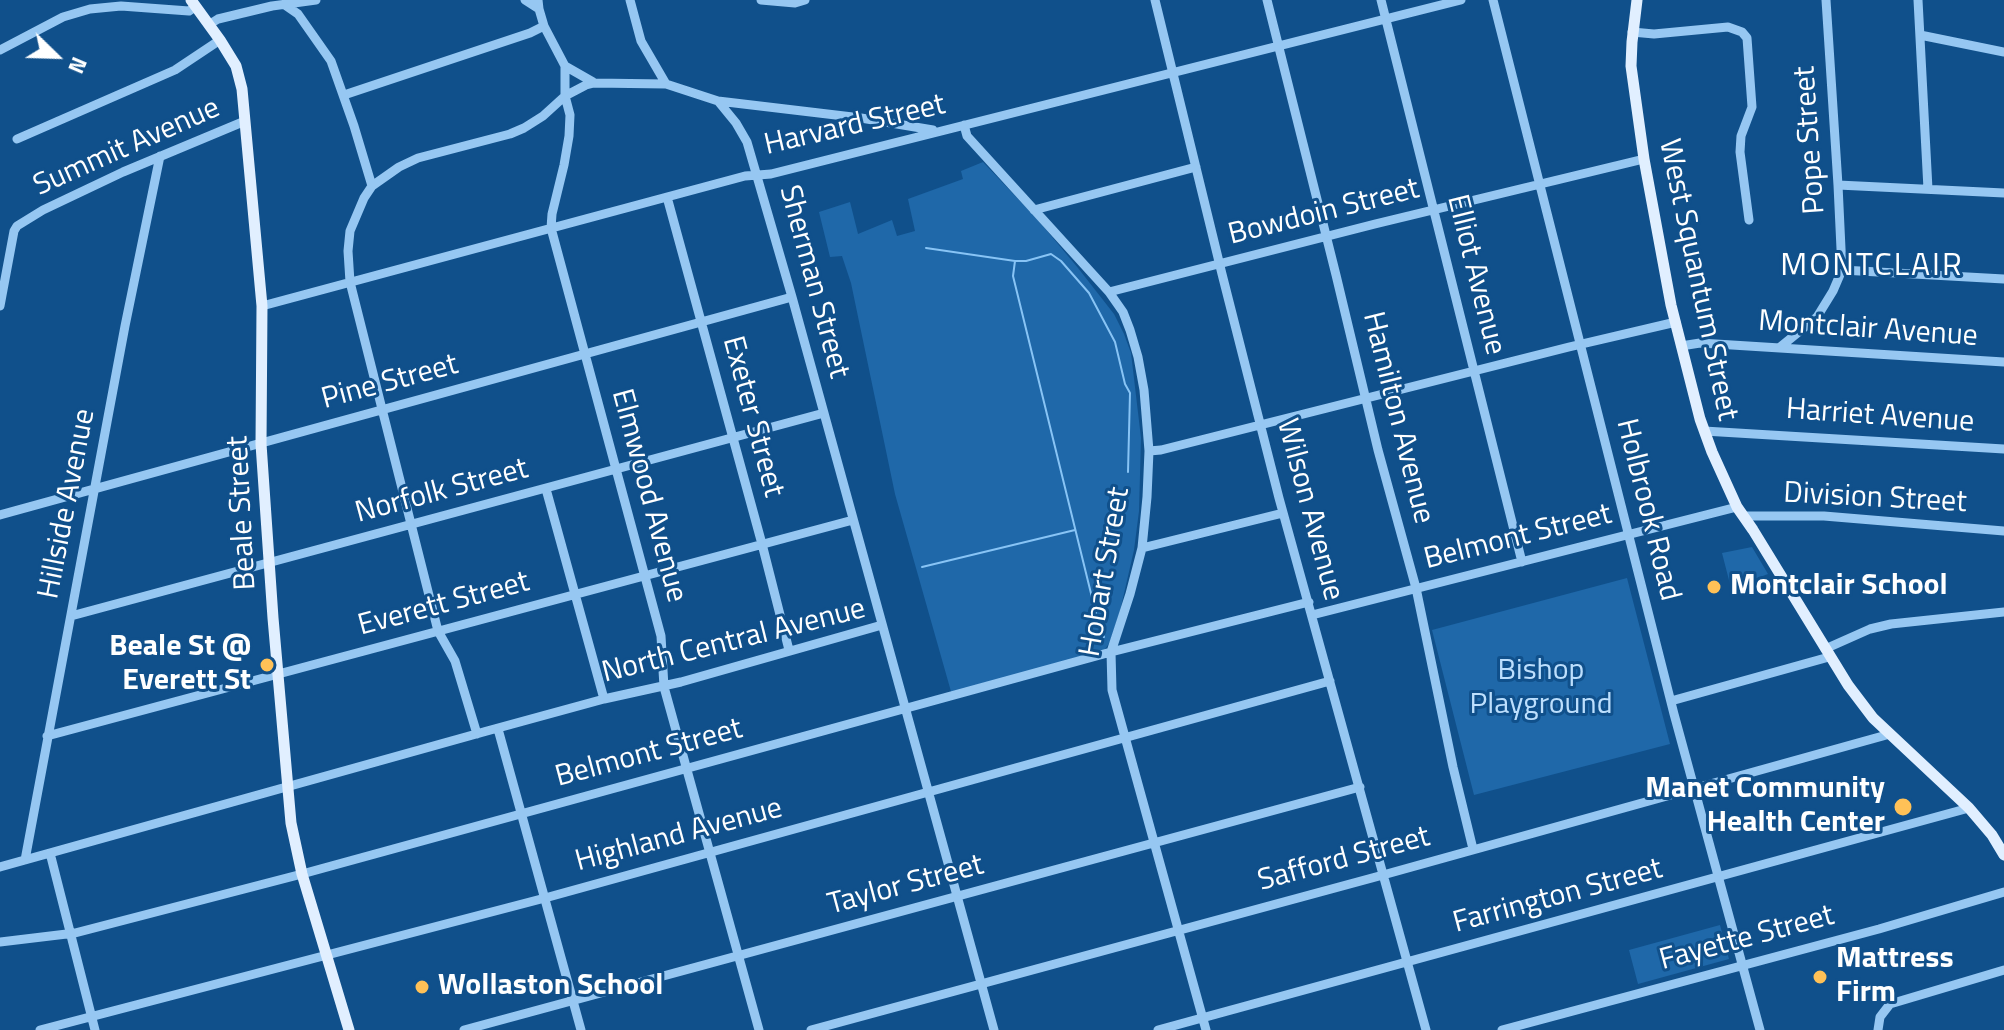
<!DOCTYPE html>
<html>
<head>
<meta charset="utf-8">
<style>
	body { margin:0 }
	#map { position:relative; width:2004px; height:1030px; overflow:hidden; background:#10508b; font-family:"Titillium Web",sans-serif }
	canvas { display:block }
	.north { position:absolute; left:16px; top:16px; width:80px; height:80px; -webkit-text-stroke:6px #10508b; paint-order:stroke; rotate:113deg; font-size:22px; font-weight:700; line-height:32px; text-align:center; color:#fff }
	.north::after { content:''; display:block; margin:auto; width:28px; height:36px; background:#fff; clip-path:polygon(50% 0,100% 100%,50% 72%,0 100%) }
</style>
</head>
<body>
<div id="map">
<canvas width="2004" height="1030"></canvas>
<div class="north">N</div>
</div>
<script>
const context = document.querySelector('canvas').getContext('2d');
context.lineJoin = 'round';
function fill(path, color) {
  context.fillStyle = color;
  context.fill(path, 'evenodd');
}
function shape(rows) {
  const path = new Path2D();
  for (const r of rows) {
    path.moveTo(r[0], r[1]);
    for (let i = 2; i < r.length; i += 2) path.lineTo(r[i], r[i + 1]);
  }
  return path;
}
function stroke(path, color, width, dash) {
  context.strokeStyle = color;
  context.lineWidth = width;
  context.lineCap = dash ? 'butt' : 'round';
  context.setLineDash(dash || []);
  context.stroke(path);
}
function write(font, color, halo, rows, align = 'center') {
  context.font = font + ' "Titillium Web",sans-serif';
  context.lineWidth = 6;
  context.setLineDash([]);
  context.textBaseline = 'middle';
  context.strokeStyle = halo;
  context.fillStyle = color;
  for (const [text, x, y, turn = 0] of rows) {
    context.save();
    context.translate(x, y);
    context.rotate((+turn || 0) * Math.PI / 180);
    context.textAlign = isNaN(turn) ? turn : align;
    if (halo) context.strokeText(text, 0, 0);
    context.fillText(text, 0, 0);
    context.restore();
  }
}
fill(shape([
	[983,162,1038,220,1078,268,1114,314,1124,334,1131,353,1141,438,1139,511,1134,550,1120,611,1110,642,1101,655,952,695,895,494,851,283,842,256,830,257,819,212,850,202,858,234,892,220,897,236,915,231,908,199,963,179,961,171],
	[1752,547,1768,574,1731,588,1722,553],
	[1627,578,1670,744,1474,795,1432,630],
	[1720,925,1729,959,1638,984,1629,950]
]), '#1f68a9');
stroke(shape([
	[926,248,1015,261],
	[922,567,1075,530],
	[1104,637,1099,626,1013,276,1015,261,1026,261,1051,254,1061,261,1089,293,1115,342,1125,384,1130,393,1128,472]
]), '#88c4f5', 2);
stroke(shape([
	[525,0,539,9],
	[538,0,539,9,544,26,565,66,593,82],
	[630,0,641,41,666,84,718,101,736,123,747,142,792,297,994,1030],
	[761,0,795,3,805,0],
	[1155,0,1222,274,1279,498,1426,1030],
	[1267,0,1336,275,1378,450,1416,588,1453,767,1473,849],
	[1381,0,1522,562],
	[1493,0,1674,714,1760,1030],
	[1918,0,1928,189],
	[285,5,298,14,331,61,354,126,372,186,364,198,350,231,348,251,350,282,438,631,455,661,477,734],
	[210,24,218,19,272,6,316,0],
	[1632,32,1654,34,1728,27,1742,32,1747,38,1752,107,1741,136,1740,152,1749,220],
	[1920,35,2004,52],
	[0,50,63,17,90,9,121,6,189,11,196,6],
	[565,66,565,96,570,115,569,136,564,165,552,214,551,228,661,636,664,687,759,1030],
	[344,95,530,33,544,26],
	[718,101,861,118,933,130],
	[964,125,967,136,1109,292,1123,312,1130,330,1138,357,1144,390,1149,451,1147,497,1142,548,1130,594,1111,652,1112,690,1206,1030],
	[17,139,175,70,220,40],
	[1838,185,2004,193],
	[372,186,399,167,418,158,510,134,524,128,543,116,565,96,586,85,594,83,666,84],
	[667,197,762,544,789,650],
	[1034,210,1196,167],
	[1842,270,2004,279],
	[1109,292,1375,224,1644,159],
	[0,306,14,231,17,226,43,210,123,172,245,121],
	[262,306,745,176,771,174,1461,0],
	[1681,346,1700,343,2004,362],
	[1779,348,1817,317,1833,291,1842,270,1838,185,1826,0],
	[1704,431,2004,449],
	[1149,451,1161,450,1569,347,1676,322],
	[546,489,604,699],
	[0,515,792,297],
	[1743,516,1824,516,2004,531],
	[1142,548,1283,513],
	[1312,615,1737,507],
	[71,616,824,413],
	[1825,649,1870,629,1891,624,2004,612],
	[1671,701,1829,657],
	[498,729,581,1030],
	[47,736,853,520],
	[50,853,95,1030],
	[25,860,125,326,160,156],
	[0,867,487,731,604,699,681,682,882,625],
	[0,942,75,933,302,874,1111,652,1309,602],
	[40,1030,545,898,1330,681],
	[464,1030,1360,787],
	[811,1030,1383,875,1890,734],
	[1158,1030,1969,808],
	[1502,1030,1879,929,2004,892],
	[1878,1030,1880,1017,1890,1004,2004,970]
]), '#96c7f2', 9);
stroke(shape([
	[191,0,220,40,236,66,242,89,262,306,261,444,273,618,291,823,302,874,349,1030],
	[1637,0,1632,42,1631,66,1644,159,1671,305,1700,419,1712,452,1737,507,1753,530,1848,685,1873,718,1969,808,1992,835,2004,855]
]), '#e1efff', 11);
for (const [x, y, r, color] of [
	[1714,587,8,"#ffc157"],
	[267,665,8,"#ffc157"],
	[1903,807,10,"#ffc157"],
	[1820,977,8,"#ffc157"],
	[422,987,8,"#ffc157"]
]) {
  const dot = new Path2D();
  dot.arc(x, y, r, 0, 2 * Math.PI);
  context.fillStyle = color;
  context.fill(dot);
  stroke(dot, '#10508b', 3);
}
write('30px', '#fff', '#10508b', [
	["Harvard Street",855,126,-13],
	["Pope Street",1811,140,-94],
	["Summit Avenue",127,148,-24],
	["Bowdoin Street",1324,213,-14],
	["Elliot Avenue",1475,275,76],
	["West Squantum Street",1697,280,78],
	["Sherman Street",813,282,75],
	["Montclair Avenue",1868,330,4],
	["Pine Street",390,383,-15],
	["Exeter Street",752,417,75],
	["Harriet Avenue",1880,417,4],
	["Hamilton Avenue",1397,418,76],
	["Norfolk Street",442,492,-15],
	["Elmwood Avenue",648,496,75],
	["Division Street",1875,499,3],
	["Hillside Avenue",68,504,-79],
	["Wilson Avenue",1309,510,75],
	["Holbrook Road",1647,510,76],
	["Beale Street",243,513,-93],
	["Belmont Street",1518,538,-14],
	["Hobart Street",1106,572,-80],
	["Everett Street",444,605,-15],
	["North Central Avenue",734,642,-14],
	["Belmont Street",649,754,-15],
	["Highland Avenue",679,836,-15],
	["Safford Street",1344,860,-15],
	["Taylor Street",906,886,-15],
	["Farrington Street",1558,897,-15],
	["Fayette Street",1747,939,-15]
]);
write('bold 30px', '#fff', '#10508b', [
	["Montclair School",1730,587],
	["Beale St @",251,648,"right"],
	["Everett St",251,682,"right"],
	["Manet Community",1885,790,"right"],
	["Health Center",1885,824,"right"],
	["Mattress",1836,960],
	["Firm",1836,994],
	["Wollaston School",438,987]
], 'left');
write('30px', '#bddffd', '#10508b', [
	["Bishop",1541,672],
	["Playground",1541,706]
]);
context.letterSpacing = '2px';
write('32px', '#fff', '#10508b', [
	["MONTCLAIR",1872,267]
]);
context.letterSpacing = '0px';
</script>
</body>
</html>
